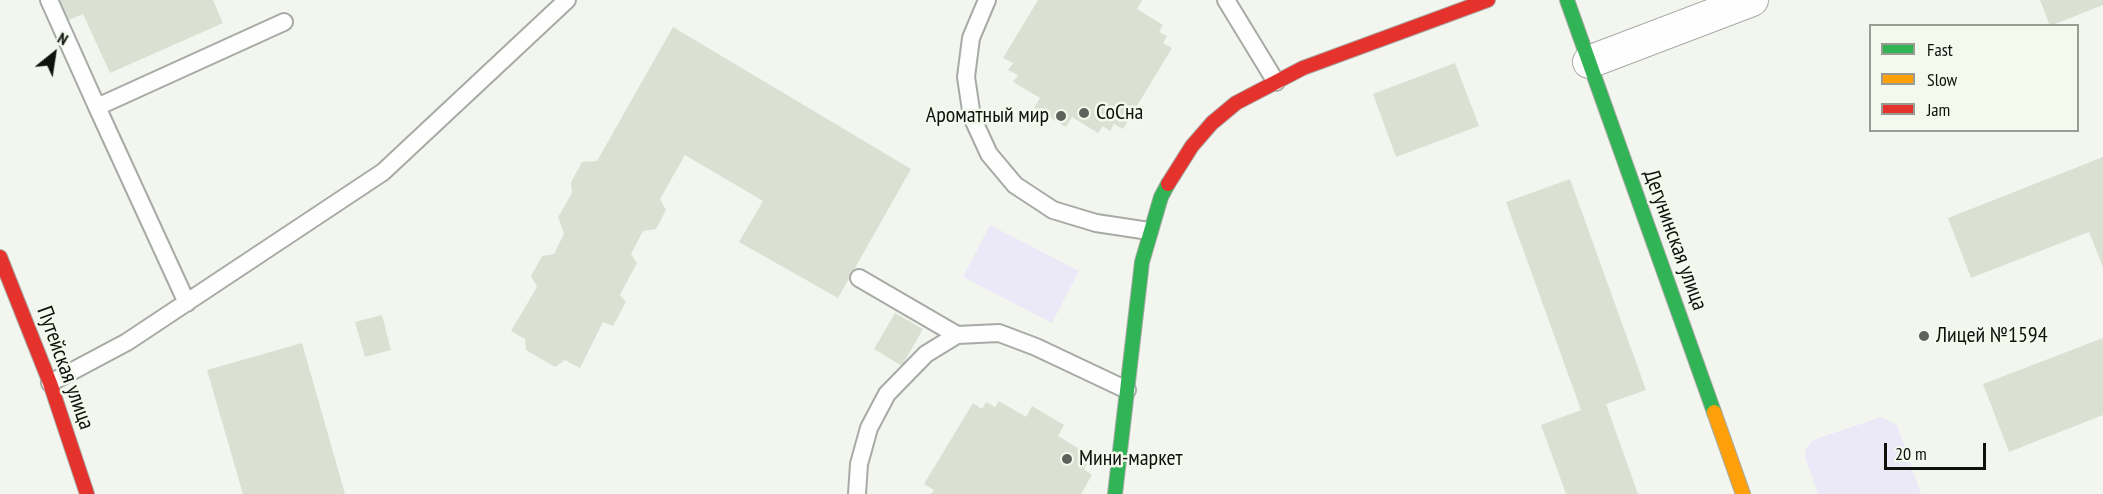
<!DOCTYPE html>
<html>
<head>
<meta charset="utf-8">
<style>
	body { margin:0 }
	#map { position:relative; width:2103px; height:494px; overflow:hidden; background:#f3f6ef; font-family:"PT Sans Narrow",sans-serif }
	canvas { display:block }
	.legend { position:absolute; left:1869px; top:24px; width:210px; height:108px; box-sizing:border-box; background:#f3f9ec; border:2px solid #989c92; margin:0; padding:8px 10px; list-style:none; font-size:18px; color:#0f110c }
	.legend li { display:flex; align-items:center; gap:12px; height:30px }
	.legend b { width:30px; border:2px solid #989c92 }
	.north { position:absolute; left:24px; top:24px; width:60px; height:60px; -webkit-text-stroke:4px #f3f9ec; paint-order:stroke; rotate:30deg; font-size:16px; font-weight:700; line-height:24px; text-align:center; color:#0f110c }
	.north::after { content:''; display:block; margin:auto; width:21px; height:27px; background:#0f110c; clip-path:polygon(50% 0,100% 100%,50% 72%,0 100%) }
	.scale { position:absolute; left:1884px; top:443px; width:102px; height:27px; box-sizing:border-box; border:3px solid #0f110c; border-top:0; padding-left:8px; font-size:18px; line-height:21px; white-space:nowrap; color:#0f110c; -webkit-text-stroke:4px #f3f9ec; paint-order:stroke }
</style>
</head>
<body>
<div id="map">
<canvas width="2103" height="494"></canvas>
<ul class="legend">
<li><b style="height:8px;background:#30b455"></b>Fast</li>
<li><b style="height:8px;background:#ff9f0a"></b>Slow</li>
<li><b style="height:8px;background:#e5322d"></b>Jam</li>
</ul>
<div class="north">N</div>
<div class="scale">20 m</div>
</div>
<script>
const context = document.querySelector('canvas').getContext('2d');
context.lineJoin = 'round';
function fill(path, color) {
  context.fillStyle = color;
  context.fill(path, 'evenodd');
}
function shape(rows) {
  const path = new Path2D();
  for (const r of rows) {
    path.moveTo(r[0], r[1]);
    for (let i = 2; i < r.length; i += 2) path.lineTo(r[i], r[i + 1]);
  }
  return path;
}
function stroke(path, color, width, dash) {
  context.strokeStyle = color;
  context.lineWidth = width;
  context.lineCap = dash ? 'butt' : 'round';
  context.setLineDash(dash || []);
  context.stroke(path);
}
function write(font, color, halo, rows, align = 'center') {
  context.font = font + ' "PT Sans Narrow",sans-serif';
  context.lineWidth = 5;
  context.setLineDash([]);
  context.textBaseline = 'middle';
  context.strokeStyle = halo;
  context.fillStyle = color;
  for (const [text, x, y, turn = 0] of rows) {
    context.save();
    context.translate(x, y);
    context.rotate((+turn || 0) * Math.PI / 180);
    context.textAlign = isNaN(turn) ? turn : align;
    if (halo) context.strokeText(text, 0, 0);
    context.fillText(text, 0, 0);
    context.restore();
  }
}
fill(shape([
	[990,225,1079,271,1052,323,963,277],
	[1881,417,1897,425,1921,494,1818,494,1805,457,1806,448,1813,440]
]), '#ebe9f7');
fill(shape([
	[54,0,213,0,223,23,110,73,83,14,64,22],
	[1038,0,1142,0,1137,9,1163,25,1159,32,1167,36,1163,43,1172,48,1123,129,1114,124,1110,131,1103,126,1098,133,1072,117,1066,127,1034,108,1040,98,1013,82,1018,75,1008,70,1013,63,1003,58],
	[2040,0,2103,0,2103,5,2050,26],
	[673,27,911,169,838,298,739,242,763,201,685,155,660,199,666,210,656,229,643,231,631,254,637,263,620,295,626,302,613,326,603,322,580,368,565,360,555,367,526,350,525,339,511,331,537,287,531,276,542,256,554,254,564,234,558,217,572,193,571,182,582,162,597,161],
	[1455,63,1479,126,1396,157,1373,94],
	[2103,157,2103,267,2089,232,1971,278,1948,218],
	[1570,179,1646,390,1606,404,1638,494,1566,494,1541,425,1581,410,1506,202],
	[895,313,923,329,902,366,874,349],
	[382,315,391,350,365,357,355,322],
	[2103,338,2103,415,2009,452,1983,384],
	[302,343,345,494,243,494,207,370],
	[999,401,1026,417,1032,406,1064,425,1058,436,1084,452,1080,458,1088,462,1084,469,1092,475,1081,494,931,494,934,490,924,484,973,403,982,409,986,402,995,407]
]), '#dae0d2');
const lane = shape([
	[49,0,97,107],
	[987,0,971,38,966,77,972,117,989,154,1015,185,1053,210,1096,223,1149,231],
	[1226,0,1276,82],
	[859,278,957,335],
	[187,303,97,107,284,22],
	[50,383,127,342,383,172,567,0],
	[857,494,859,464,869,428,887,394,926,354,957,335,999,333,1036,347,1127,390]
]);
const street = shape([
	[1589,62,1752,0]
]);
const fast = shape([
	[1567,0,1714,412],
	[1115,494,1142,262,1161,197,1168,184]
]);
const slow = shape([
	[1714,412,1743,494]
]);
const jam = shape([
	[1168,184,1192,146,1212,123,1236,103,1303,68,1488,0],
	[0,257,50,383,87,494]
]);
stroke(lane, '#a8aaa5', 20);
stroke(street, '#a8aaa5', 34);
stroke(fast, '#a8aaa5', 16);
stroke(slow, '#a8aaa5', 16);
stroke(jam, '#a8aaa5', 16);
stroke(lane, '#fdfefd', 16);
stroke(street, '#fdfefd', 32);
stroke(fast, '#30b455', 14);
stroke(slow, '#ff9f0a', 14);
stroke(jam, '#e5322d', 14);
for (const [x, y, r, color] of [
	[1084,113,6,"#5f615b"],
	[1061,116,6,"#5f615b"],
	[1924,336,6,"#5f615b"],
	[1067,459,6,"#5f615b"]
]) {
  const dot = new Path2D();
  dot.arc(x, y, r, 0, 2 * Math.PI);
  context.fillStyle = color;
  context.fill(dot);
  stroke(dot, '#f3f9ec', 2);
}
write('22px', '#0f110c', '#f3f9ec', [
	["СоСна",1096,113],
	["Ароматный мир",1049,116,"right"],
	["Лицей №1594",1936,336],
	["Мини-маркет",1079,459]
], 'left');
write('22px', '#0f110c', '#f3f9ec', [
	["Дегунинская улица",1675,240,70],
	["Путейская улица",65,368,70]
]);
</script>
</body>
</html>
